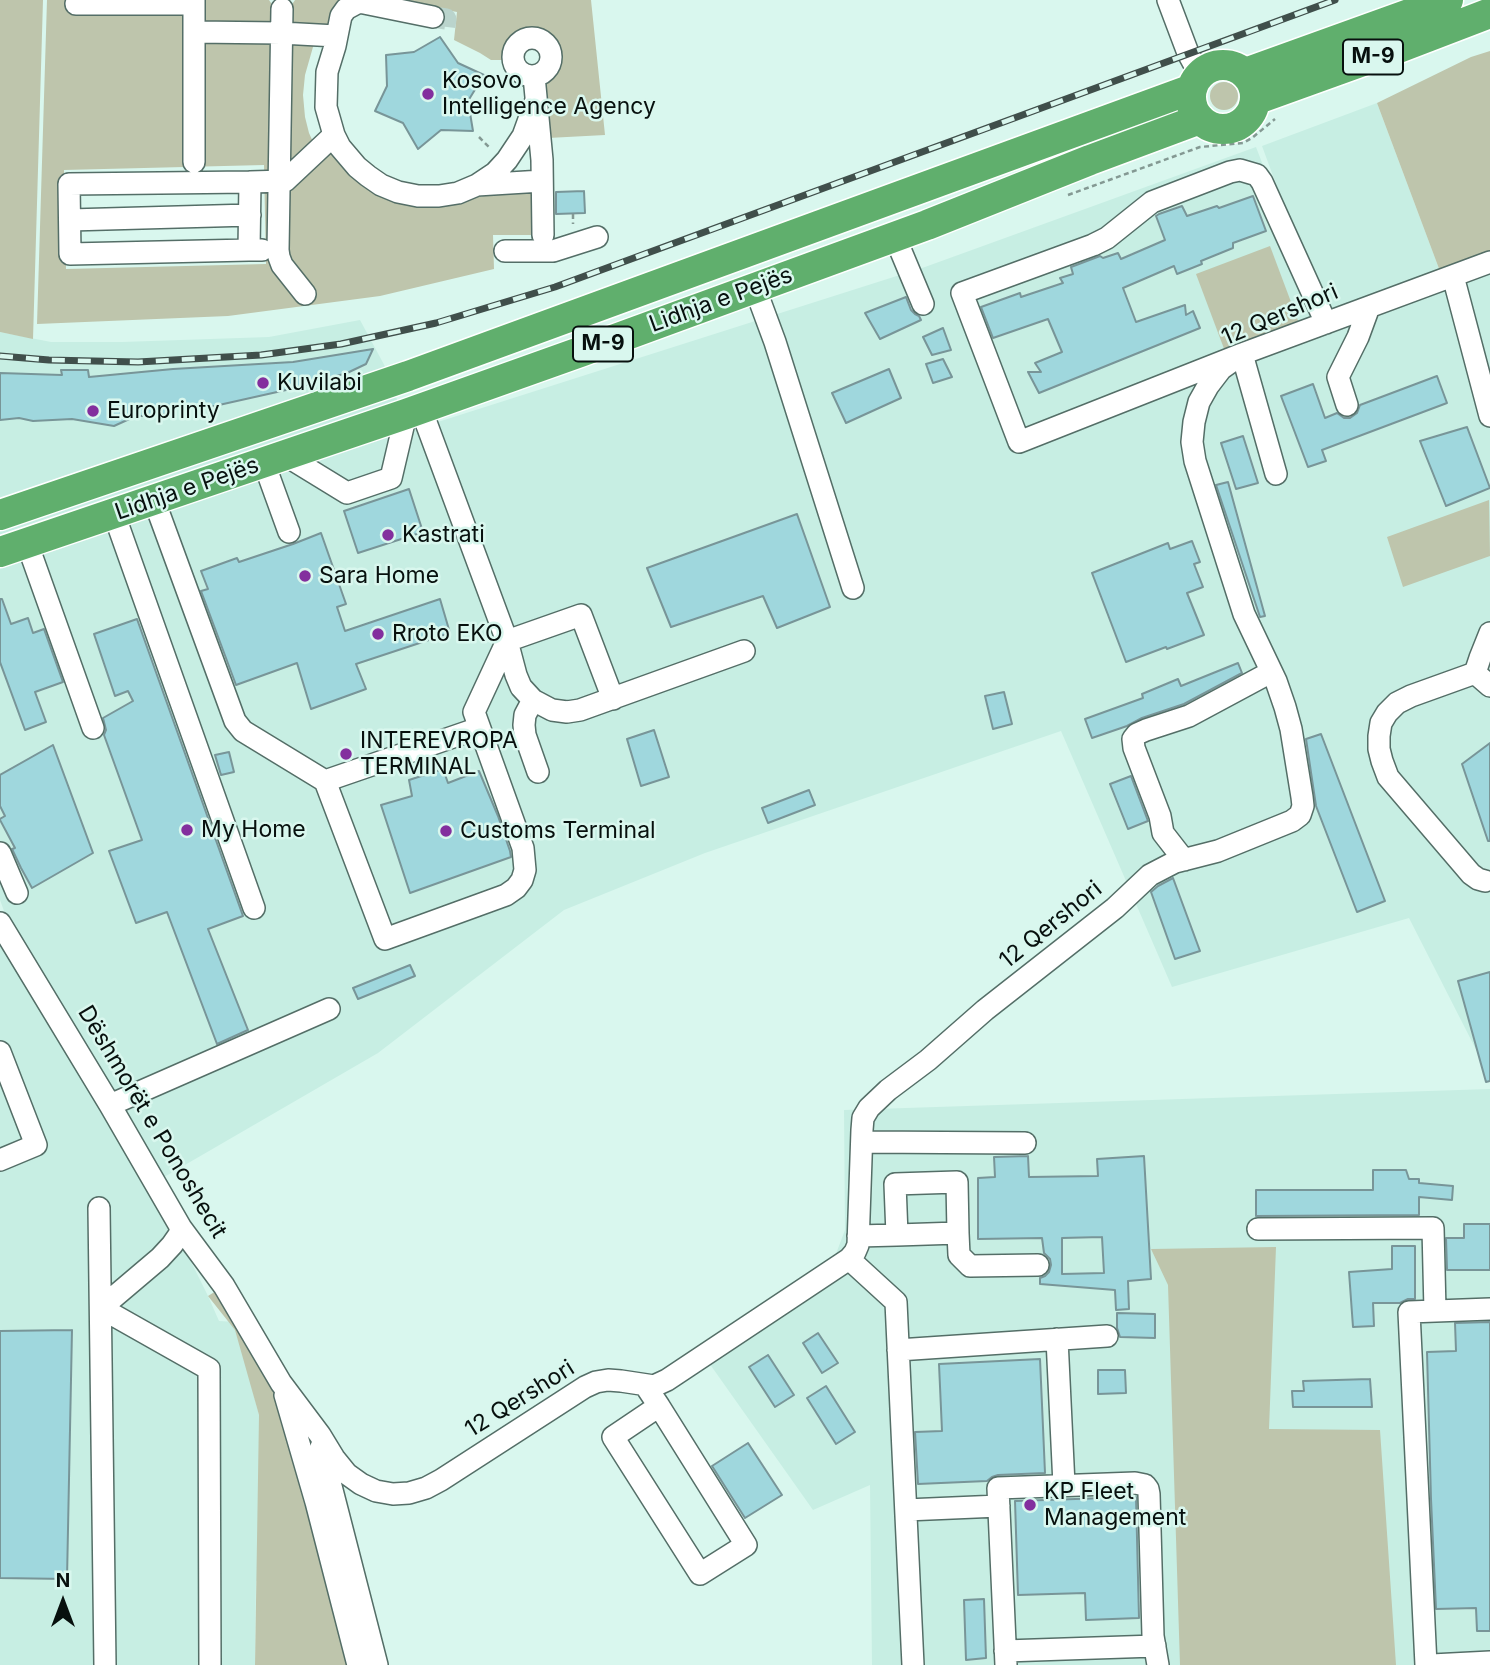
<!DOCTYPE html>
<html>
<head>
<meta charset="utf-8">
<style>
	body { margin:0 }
	#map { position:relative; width:1490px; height:1665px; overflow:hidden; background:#d9f7ee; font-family:Inter,sans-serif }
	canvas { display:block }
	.north { position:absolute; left:28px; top:1567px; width:70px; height:70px; -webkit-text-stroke:5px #d9f7ee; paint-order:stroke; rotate:0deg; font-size:19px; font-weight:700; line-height:28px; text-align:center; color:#07100e }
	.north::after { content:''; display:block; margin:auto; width:24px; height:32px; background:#07100e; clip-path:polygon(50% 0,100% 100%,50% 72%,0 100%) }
</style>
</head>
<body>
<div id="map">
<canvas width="1490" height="1665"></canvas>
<div class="north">N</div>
</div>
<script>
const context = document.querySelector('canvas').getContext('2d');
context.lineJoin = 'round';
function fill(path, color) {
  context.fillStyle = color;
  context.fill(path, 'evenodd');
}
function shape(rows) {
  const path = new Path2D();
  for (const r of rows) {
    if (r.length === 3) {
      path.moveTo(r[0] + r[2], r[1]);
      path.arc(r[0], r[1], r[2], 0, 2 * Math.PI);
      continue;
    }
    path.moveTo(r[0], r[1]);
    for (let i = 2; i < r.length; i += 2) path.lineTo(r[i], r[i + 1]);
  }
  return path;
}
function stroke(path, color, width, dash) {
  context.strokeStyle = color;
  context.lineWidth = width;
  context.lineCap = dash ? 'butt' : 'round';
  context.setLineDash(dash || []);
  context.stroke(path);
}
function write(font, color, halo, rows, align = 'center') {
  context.font = font + ' Inter,sans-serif';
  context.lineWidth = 5;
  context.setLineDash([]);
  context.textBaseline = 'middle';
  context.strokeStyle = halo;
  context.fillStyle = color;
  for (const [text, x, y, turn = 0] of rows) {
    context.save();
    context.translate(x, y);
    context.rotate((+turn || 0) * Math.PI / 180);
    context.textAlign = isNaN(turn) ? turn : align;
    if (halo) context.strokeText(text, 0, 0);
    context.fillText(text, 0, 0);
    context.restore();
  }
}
fill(shape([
	[1377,103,1441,274,1325,317,1262,146],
	[1256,147,1323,322,1490,260,1490,1077,1409,918,1172,987,1061,731,705,853,564,910,378,1053,159,1180,18,949,0,900,0,332,51,342,122,342,269,337,360,320,388,372,398,403,397,435,925,267],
	[0,911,14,950,153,1185,208,1296,219,1321,235,1322,259,1415,264,1580,256,1581,255,1665,0,1665],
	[1490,1089,1490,1665,872,1665,870,1485,813,1510,702,1353,834,1259,845,1230,844,1110]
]), '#c7eee3');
fill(shape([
	[0,0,43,0,33,339,0,332],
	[47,0,269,0,273,6,291,6,295,0,342,0,335,6,330,17,326,32,315,40,305,75,303,95,305,117,309,133,319,155,332,150,430,204,484,196,532,192,536,235,493,235,494,269,380,296,228,316,37,324],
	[264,165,266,264,66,269,64,170],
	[392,0,591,0,605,135,548,138,542,73,549,64,551,56,545,45,540,40,535,39,523,40,518,44,513,54,502,60,491,60,480,53,454,40,457,12],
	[1490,51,1490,257,1441,274,1377,103,1471,57],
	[1224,96,14],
	[1270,246,1300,326,1226,354,1196,274],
	[1489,500,1490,556,1403,587,1387,537],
	[1276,1247,1269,1429,1380,1430,1396,1665,1180,1665,1168,1285,1151,1249],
	[224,1286,322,1437,374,1665,255,1665,259,1415,235,1330,208,1296]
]), '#bec5ac');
const building = shape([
	[440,37,458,63,484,75,468,101,473,131,441,130,418,149,403,123,375,111,387,86,386,55,414,52,440,37],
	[584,191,585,213,556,214,556,192,584,191],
	[1253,196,1266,231,1233,243,1233,248,1201,261,1202,264,1177,274,1174,266,1123,288,1136,322,1185,305,1186,315,1193,311,1200,328,1039,393,1028,372,1041,372,1035,363,1062,352,1048,319,993,338,981,307,1020,293,1021,297,1063,283,1060,278,1073,274,1071,267,1100,256,1103,258,1118,253,1121,259,1165,240,1156,216,1159,214,1182,206,1187,216,1217,206,1219,208,1253,196],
	[906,297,911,310,915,314,919,316,921,320,880,339,865,313,906,297],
	[943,328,951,350,932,355,923,337,943,328],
	[373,349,366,364,347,373,295,388,210,407,178,407,161,416,136,416,114,426,72,419,33,421,19,418,0,420,0,373,62,375,61,370,88,370,89,377,173,369,293,362,373,349],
	[943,359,952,377,933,383,926,364,943,359],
	[889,369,901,398,846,423,832,393,889,369],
	[1437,376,1447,403,1322,450,1326,461,1308,467,1281,396,1313,384,1325,418,1337,413,1344,418,1350,418,1357,413,1360,405,1437,376],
	[1467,427,1490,488,1446,506,1420,441,1467,427],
	[1243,436,1258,483,1236,489,1221,443,1243,436],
	[1228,482,1265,616,1260,617,1216,485,1228,482],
	[409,489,423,532,358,553,344,511,409,489],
	[797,514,830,607,777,628,763,596,671,627,647,568,797,514],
	[321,533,346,604,337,607,345,631,440,599,450,633,356,664,366,689,311,709,297,663,236,685,201,591,208,589,201,571,237,558,239,562,293,544,321,533],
	[1192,541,1200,562,1194,564,1203,587,1187,593,1204,635,1167,649,1166,647,1126,662,1092,573,1168,543,1170,549,1192,541],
	[0,599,2,599,11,624,28,618,33,633,44,629,63,682,35,692,46,722,25,730,0,662,0,599],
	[137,619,243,916,208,929,248,1030,217,1044,167,912,136,923,109,851,142,840,104,735,106,730,103,718,133,701,128,691,115,696,94,634,137,619],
	[1238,663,1242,673,1184,704,1142,718,1127,726,1092,738,1085,719,1143,698,1142,694,1178,679,1181,686,1238,663],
	[1004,692,1012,724,993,729,985,696,1004,692],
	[654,730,669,777,641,786,627,739,654,730],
	[1321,734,1385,901,1357,912,1316,806,1306,739,1321,734],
	[1490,743,1490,841,1488,841,1462,764,1490,743],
	[53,745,93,853,32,888,21,868,12,849,15,848,0,820,0,819,5,816,0,806,0,775,53,745],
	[229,752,234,772,221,775,215,755,229,752],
	[443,769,448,783,479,771,498,816,510,851,511,857,410,893,381,805,412,796,409,780,443,769],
	[1131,776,1148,821,1128,829,1110,784,1131,776],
	[809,790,815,805,768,823,762,808,809,790],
	[1173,878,1200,951,1175,959,1151,892,1158,886,1173,878],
	[410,965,415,976,358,999,353,988,410,965],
	[1490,972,1490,1081,1486,1082,1458,981,1490,972],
	[1028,1156,1029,1177,1098,1176,1097,1159,1144,1156,1151,1279,1128,1281,1129,1309,1116,1310,1115,1290,1040,1284,1040,1278,1045,1276,1049,1272,1051,1265,1050,1259,1044,1253,1042,1238,978,1239,978,1178,995,1177,994,1157,1028,1156],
	[1102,1237,1104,1273,1062,1274,1062,1238,1102,1237],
	[1373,1170,1406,1170,1409,1179,1419,1179,1419,1183,1453,1186,1452,1200,1419,1197,1419,1215,1256,1216,1256,1190,1373,1190,1373,1170],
	[1464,1224,1490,1224,1490,1270,1447,1270,1446,1238,1464,1238,1464,1224],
	[1392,1246,1415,1246,1415,1299,1408,1299,1400,1303,1373,1303,1374,1326,1353,1327,1349,1272,1392,1269,1392,1246],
	[1117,1313,1155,1314,1155,1338,1120,1337,1117,1328,1117,1313],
	[1490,1322,1490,1631,1477,1631,1476,1608,1436,1609,1431,1499,1427,1352,1456,1351,1455,1323,1490,1322],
	[72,1330,67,1579,0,1578,0,1331,72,1330],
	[818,1333,838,1363,822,1373,803,1343,818,1333],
	[768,1355,794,1395,775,1407,749,1367,768,1355],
	[1040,1359,1045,1473,998,1475,992,1477,987,1481,918,1484,915,1432,942,1431,939,1364,1040,1359],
	[1098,1370,1125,1370,1126,1393,1098,1394,1098,1370],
	[1370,1379,1372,1407,1293,1407,1292,1391,1304,1391,1303,1381,1370,1379],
	[826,1386,855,1432,836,1444,807,1398,826,1386],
	[748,1443,782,1495,745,1518,712,1466,748,1443],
	[1136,1497,1139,1618,1086,1620,1085,1593,1018,1595,1015,1501,1136,1497],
	[984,1599,986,1658,966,1660,964,1600,984,1599]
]);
fill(building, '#9fd7dd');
stroke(building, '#789598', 2);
stroke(shape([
	[433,17,446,19,444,35]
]), '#bad4cc', 21, [21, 10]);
const minor = shape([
	[1168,0,1188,53,1200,75],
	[76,4,194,4],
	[282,9,278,250,279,257,282,265,305,294],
	[433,17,359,2,346,9,341,16,335,46,327,72,326,107,334,135,340,147,357,167,368,176,381,185,398,192,418,196,439,196,458,193,477,185,495,173,507,160,523,136,536,100],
	[194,32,281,33,336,36],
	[532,57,19],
	[534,76,542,160,543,235],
	[194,162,194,0],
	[477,185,542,181],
	[70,220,250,215],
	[895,237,923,304],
	[249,250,70,254,69,184,250,182],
	[262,250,249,250,250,182,285,181,334,135],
	[505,251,553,251,597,237],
	[1453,276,1490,416],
	[755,288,775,342,853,588],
	[1347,405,1338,377,1358,337,1369,307],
	[421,409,507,641,516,675,521,687,533,700,552,710,567,712,580,710,744,651],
	[285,455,347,493,391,478,406,414],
	[264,463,289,532],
	[1276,474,1242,354,1019,442,962,293,1093,245,1107,238,1152,202,1230,172,1240,170,1257,175,1262,182,1326,323],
	[154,500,235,721,243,731,325,781],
	[114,514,254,908],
	[27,543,93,728],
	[1475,673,1480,658,1490,633],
	[533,700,525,715,524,725,525,735,538,772],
	[479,728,325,781,385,939,506,895,516,888,522,880,525,870,523,848,474,712,507,641,581,615,613,699],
	[0,853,17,893],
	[1184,860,1163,833,1160,816,1134,748,1133,739,1137,734,1146,730,1189,716,1271,672],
	[1485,881,1478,879,1471,874,1388,777,1382,761,1379,749,1379,736,1381,723,1387,713,1397,703,1411,696,1475,673,1490,686],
	[0,923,110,1105,181,1228,224,1286,281,1383,320,1435,334,1458,347,1474,361,1484,376,1491,393,1494,409,1493,426,1488,441,1480,585,1387,596,1382,608,1380,621,1381,654,1386,667,1380,849,1259,855,1252,858,1245,862,1130,863,1118,869,1108,888,1090,928,1060,985,1010,1115,908,1150,875,1175,862,1218,851,1292,821,1300,815,1303,806,1302,797,1291,729,1285,707,1276,681,1244,614,1195,461,1192,442,1194,422,1199,402,1208,386,1221,369,1242,354,1490,262],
	[0,1052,36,1145,0,1160],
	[110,1105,329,1009],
	[862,1142,1025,1143],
	[99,1208,105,1665],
	[1258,1229,1433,1228,1435,1311],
	[958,1233,959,1255,970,1266,1038,1265],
	[858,1236,897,1235,958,1233,957,1182,895,1184,897,1235],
	[849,1259,896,1302,913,1665],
	[101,1308,209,1369,210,1665],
	[101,1308,160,1258,172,1245,179,1235,181,1228],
	[1057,1339,1064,1485],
	[898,1350,1107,1336],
	[645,1385,659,1406,746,1545,700,1574,613,1437,659,1406],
	[285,1395,316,1502,358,1665],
	[321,1447,377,1665],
	[906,1510,999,1506],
	[1005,1651,1155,1646],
	[1006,1665,998,1488,1135,1483,1145,1485,1148,1489,1149,1494,1153,1636,1158,1665],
	[1426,1665,1409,1312,1490,1309],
	[1432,1665,1490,1662]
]);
const highway = shape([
	[1223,97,32],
	[1245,73,1448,0],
	[1255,100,1391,51,1490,13],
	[0,515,408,376,1192,89],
	[0,552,406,414,580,352,927,225,1090,160,1200,119]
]);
stroke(minor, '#546e67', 24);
stroke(highway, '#fff', 33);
stroke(shape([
	[479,137,491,149],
	[1068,195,1200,147,1243,143,1252,138,1275,119],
	[573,214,573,224]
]), '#849993', 2.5, [5, 3.5]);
stroke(minor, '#fff', 21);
stroke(highway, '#60af6d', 30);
const rail = shape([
	[0,356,49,360,138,362,261,355,341,344,436,323,555,287,1335,0]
]);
stroke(rail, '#404f4b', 7);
stroke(rail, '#d9f7ee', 4.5, [13]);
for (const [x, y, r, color] of [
	[428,94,7,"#832f9e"],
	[263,383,7,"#832f9e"],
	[93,411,7,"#832f9e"],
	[388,535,7,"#832f9e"],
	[305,576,7,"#832f9e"],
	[378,634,7,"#832f9e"],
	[346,754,7,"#832f9e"],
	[187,830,7,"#832f9e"],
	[446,831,7,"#832f9e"],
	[1030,1505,7,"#832f9e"]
]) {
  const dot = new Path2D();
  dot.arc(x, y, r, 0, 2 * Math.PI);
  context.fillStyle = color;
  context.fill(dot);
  stroke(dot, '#d9f7ee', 2.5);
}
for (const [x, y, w] of [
	[1373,57,60],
	[603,344,60]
]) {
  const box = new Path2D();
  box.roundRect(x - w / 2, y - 17.5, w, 35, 5);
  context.fillStyle = '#d9f7ee';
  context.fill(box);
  stroke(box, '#07100e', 2);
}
write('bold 21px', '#07100e', null, [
	["M-9",1373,57],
	["M-9",603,344]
]);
write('23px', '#07100e', '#d9f7ee', [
	["Kosovo",442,81],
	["Intelligence Agency",442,107],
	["Kuvilabi",277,383],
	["Europrinty",107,411],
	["Kastrati",402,535],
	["Sara Home",319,576],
	["Rroto EKO",392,634],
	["INTEREVROPA",360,741],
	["TERMINAL",360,767],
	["My Home",201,830],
	["Customs Terminal",460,831],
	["KP Fleet",1044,1492],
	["Management",1044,1518]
], 'left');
write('23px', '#07100e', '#d9f7ee', [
	["Lidhja e Pejës",721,300,-20],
	["12 Qershori",1280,315,-23],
	["Lidhja e Pejës",187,489,-19],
	["12 Qershori",1051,925,-39],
	["Dëshmorët e Ponoshecit",152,1122,59],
	["12 Qershori",520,1399,-32]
]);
</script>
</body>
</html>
